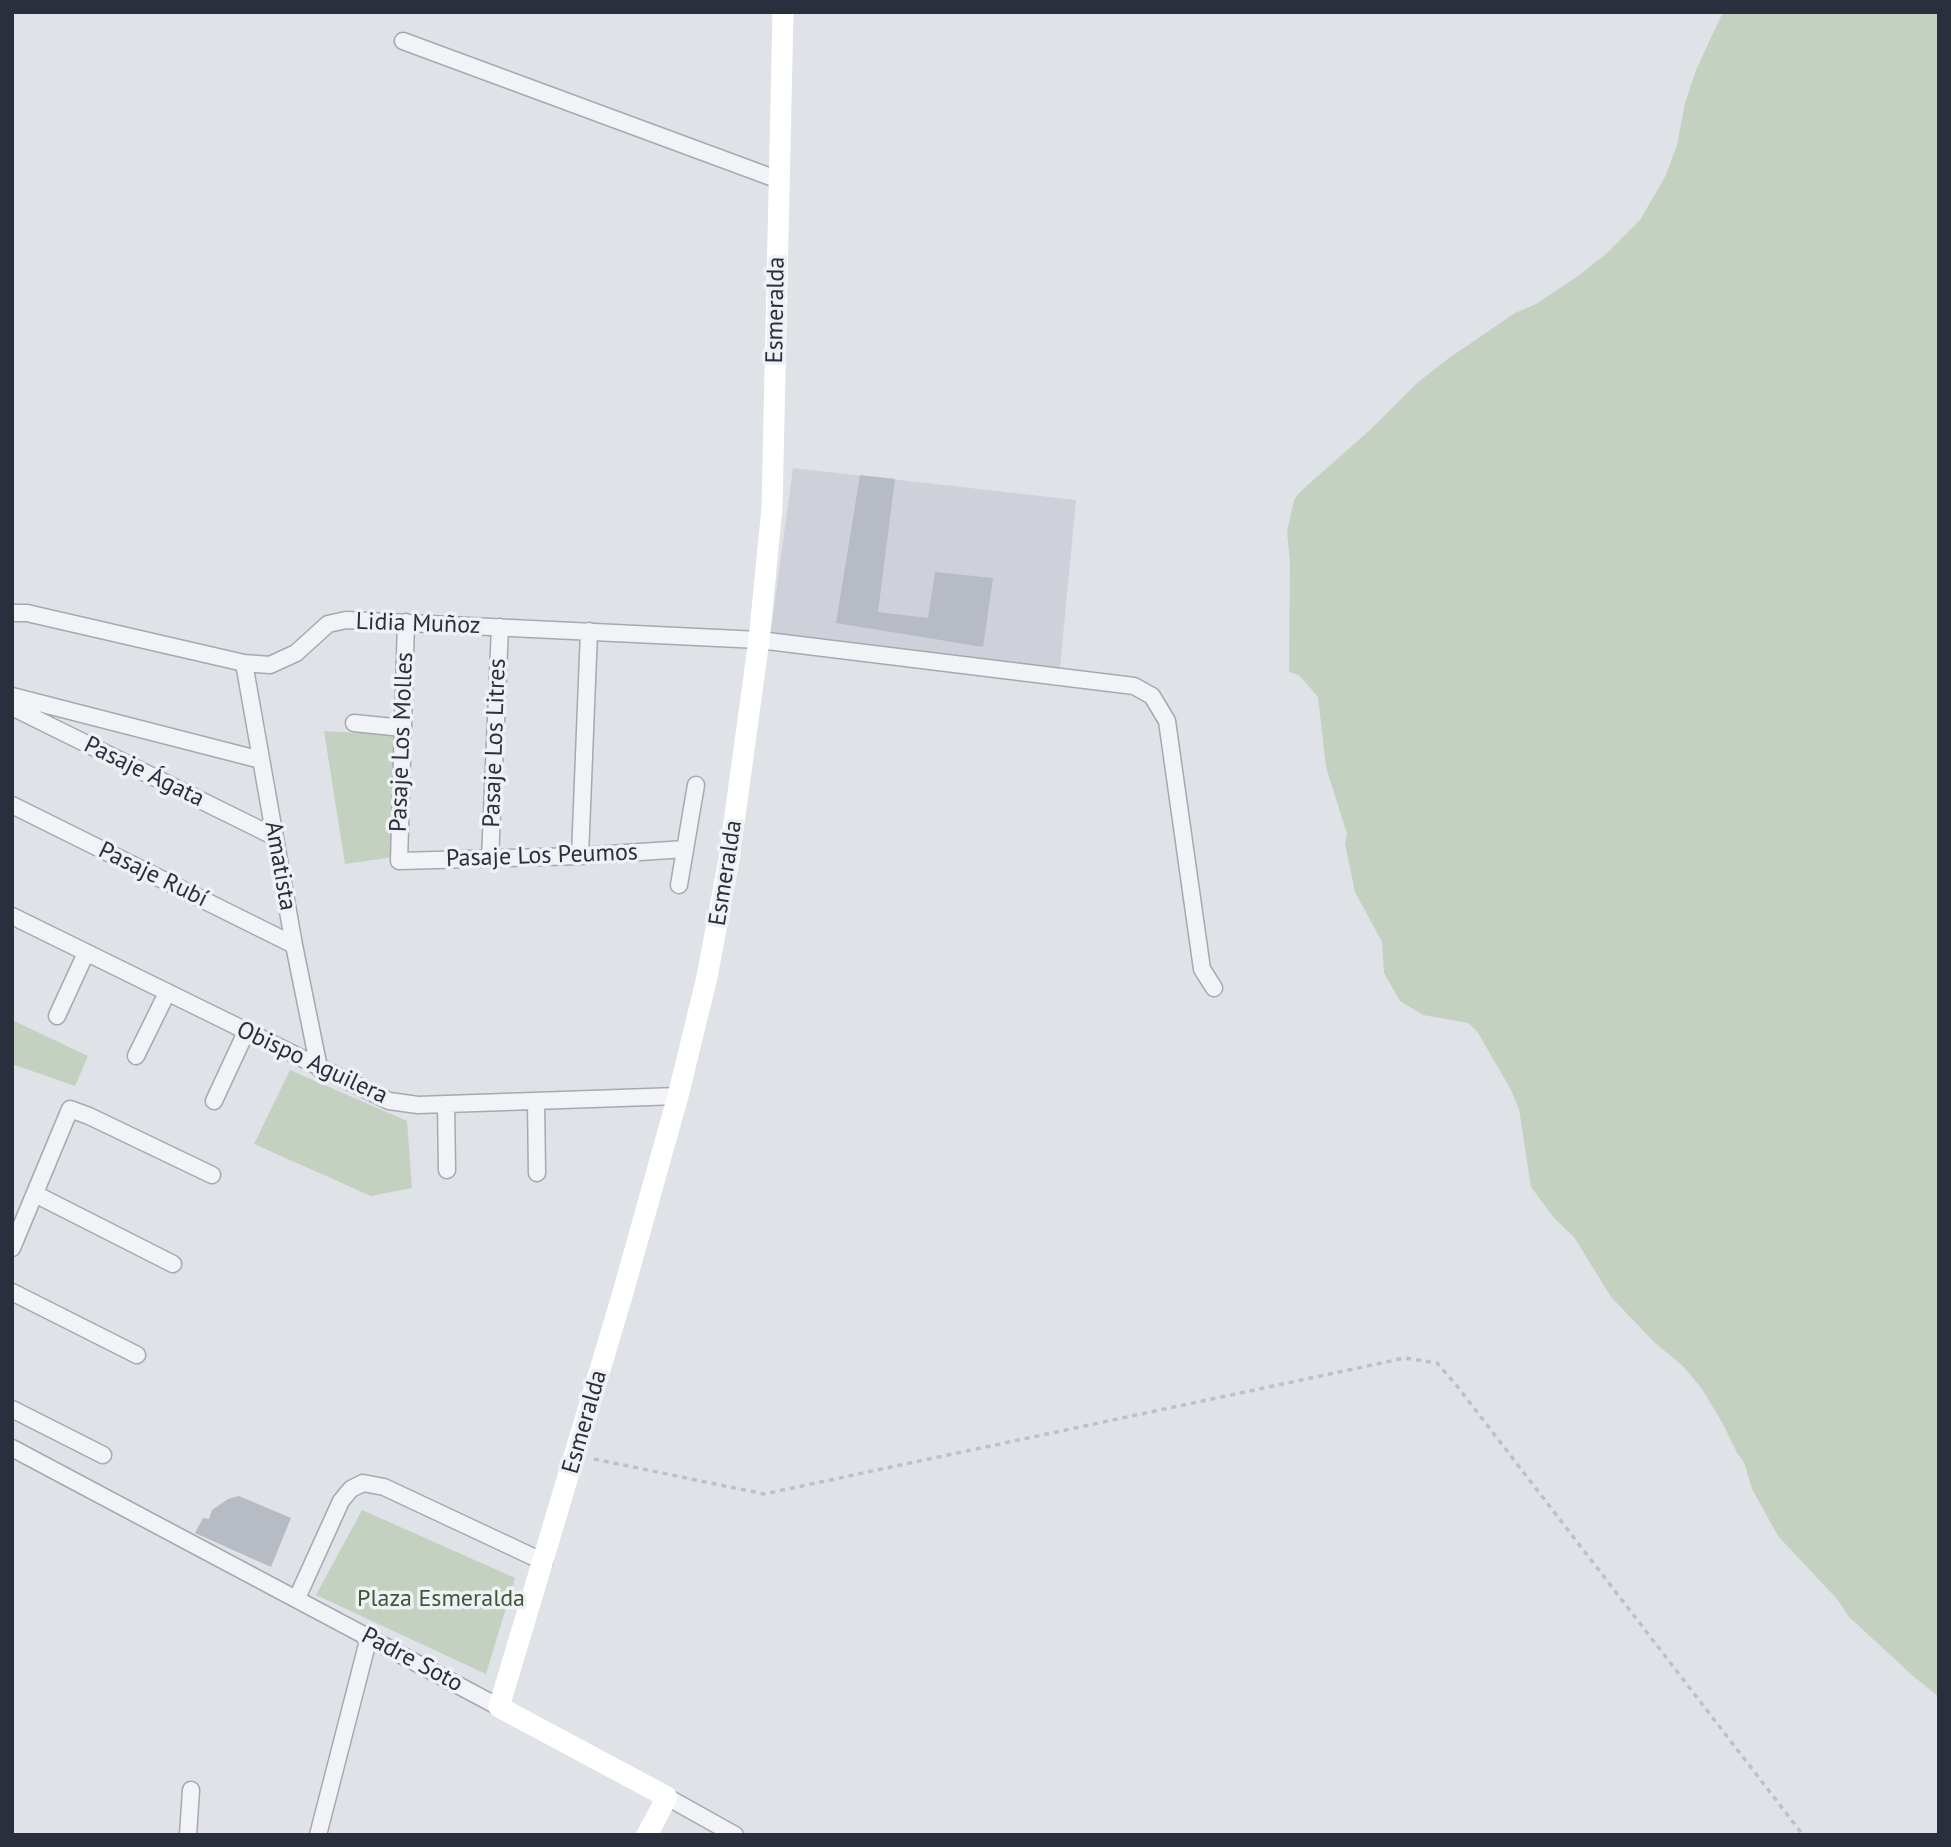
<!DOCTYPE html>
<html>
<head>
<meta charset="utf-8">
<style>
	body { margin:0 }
	#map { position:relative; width:1951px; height:1847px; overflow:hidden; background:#dfe2e7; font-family:"PT Sans",sans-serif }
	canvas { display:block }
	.frame { position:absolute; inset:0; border:14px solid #292f3d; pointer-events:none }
</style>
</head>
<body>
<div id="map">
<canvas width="1951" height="1847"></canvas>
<div class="frame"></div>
</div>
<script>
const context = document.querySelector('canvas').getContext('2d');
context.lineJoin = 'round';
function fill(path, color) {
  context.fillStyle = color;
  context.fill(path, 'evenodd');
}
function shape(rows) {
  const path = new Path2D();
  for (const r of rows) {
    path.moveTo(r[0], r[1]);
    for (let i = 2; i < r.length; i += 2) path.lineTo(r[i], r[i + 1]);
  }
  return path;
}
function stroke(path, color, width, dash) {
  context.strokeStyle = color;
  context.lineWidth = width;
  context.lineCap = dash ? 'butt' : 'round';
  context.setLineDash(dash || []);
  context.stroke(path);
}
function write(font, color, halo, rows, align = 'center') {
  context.font = font + ' "PT Sans",sans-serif';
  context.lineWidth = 7;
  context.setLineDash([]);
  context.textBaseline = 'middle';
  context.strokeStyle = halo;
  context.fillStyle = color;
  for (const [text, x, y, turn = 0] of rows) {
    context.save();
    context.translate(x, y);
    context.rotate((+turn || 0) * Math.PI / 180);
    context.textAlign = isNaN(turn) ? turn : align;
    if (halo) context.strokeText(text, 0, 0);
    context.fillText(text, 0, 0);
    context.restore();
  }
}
fill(shape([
	[793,468,1076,500,1060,668,770,637]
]), '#ced1d9');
fill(shape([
	[1723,12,1939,12,1939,1697,1912,1675,1849,1617,1837,1599,1778,1536,1752,1489,1744,1462,1737,1453,1723,1424,1702,1389,1683,1366,1655,1343,1611,1297,1574,1237,1554,1218,1531,1187,1519,1109,1511,1090,1477,1031,1468,1023,1423,1015,1400,1001,1384,973,1382,942,1355,892,1345,844,1347,834,1326,767,1318,697,1299,675,1289,672,1290,561,1287,532,1294,500,1301,491,1371,429,1417,383,1449,358,1515,313,1536,304,1578,276,1606,254,1640,220,1665,177,1677,145,1685,103,1696,70],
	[324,731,397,735,393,857,345,864],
	[12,1020,88,1056,75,1086,12,1064],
	[290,1070,407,1121,412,1188,371,1196,254,1144],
	[362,1510,515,1578,486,1674,316,1595]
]), '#c4d1c1');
fill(shape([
	[860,475,895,479,878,612,928,618,935,572,993,578,983,647,836,623],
	[239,1496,291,1518,271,1567,195,1533,203,1518,209,1519,212,1510,228,1499]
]), '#b7bbc4');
const street = shape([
	[403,41,779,180],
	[12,613,27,613,244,663,270,665,296,653,328,624,346,620,759,640,1134,686,1152,696,1167,721,1202,969,1214,988],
	[406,622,399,861,580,856,685,849],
	[244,663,294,945,319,1068],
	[12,696,261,760],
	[12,707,275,837],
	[354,723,403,728],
	[12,805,294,945],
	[580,856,589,631],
	[490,859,500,627],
	[679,885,696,785],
	[12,916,389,1101,418,1105,678,1096],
	[57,1016,86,953],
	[136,1056,167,993],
	[214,1101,246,1032],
	[536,1101,537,1173],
	[446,1104,447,1170],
	[35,1194,173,1264],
	[12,1248,70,1109,89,1116,212,1175],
	[12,1292,137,1355],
	[12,1409,103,1455],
	[12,1448,499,1707],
	[297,1598,341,1501,351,1489,363,1483,384,1487,544,1562],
	[667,1797,735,1835],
	[188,1835,191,1790],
	[318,1835,369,1637]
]);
stroke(street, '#a5a9b1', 19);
stroke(shape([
	[594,1459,764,1494,1405,1358,1437,1363,1457,1386,1803,1835]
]), '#bec0c6', 3.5, [5, 5]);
stroke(street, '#f2f3f6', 16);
stroke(shape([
	[647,1835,667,1797,499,1707,622,1296,678,1096,707,977,729,859,759,640,772,508,783,12]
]), '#fff', 21);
write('24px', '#292f3d', '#eff1f5', [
	["Esmeralda",776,310,-89],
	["Lidia Muñoz",418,624,2],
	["Pasaje Los Molles",402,742,-88],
	["Pasaje Los Litres",495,743,-88],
	["Pasaje Ágata",144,772,26],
	["Pasaje Los Peumos",542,856,-2],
	["Amatista",280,866,80],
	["Esmeralda",726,873,-81],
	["Pasaje Rubí",153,875,26],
	["Obispo Aguilera",312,1063,25],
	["Esmeralda",585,1422,-74],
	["Padre Soto",412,1660,28]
]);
write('24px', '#3c5838', '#eff1f5', [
	["Plaza Esmeralda",441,1599]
]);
</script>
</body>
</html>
